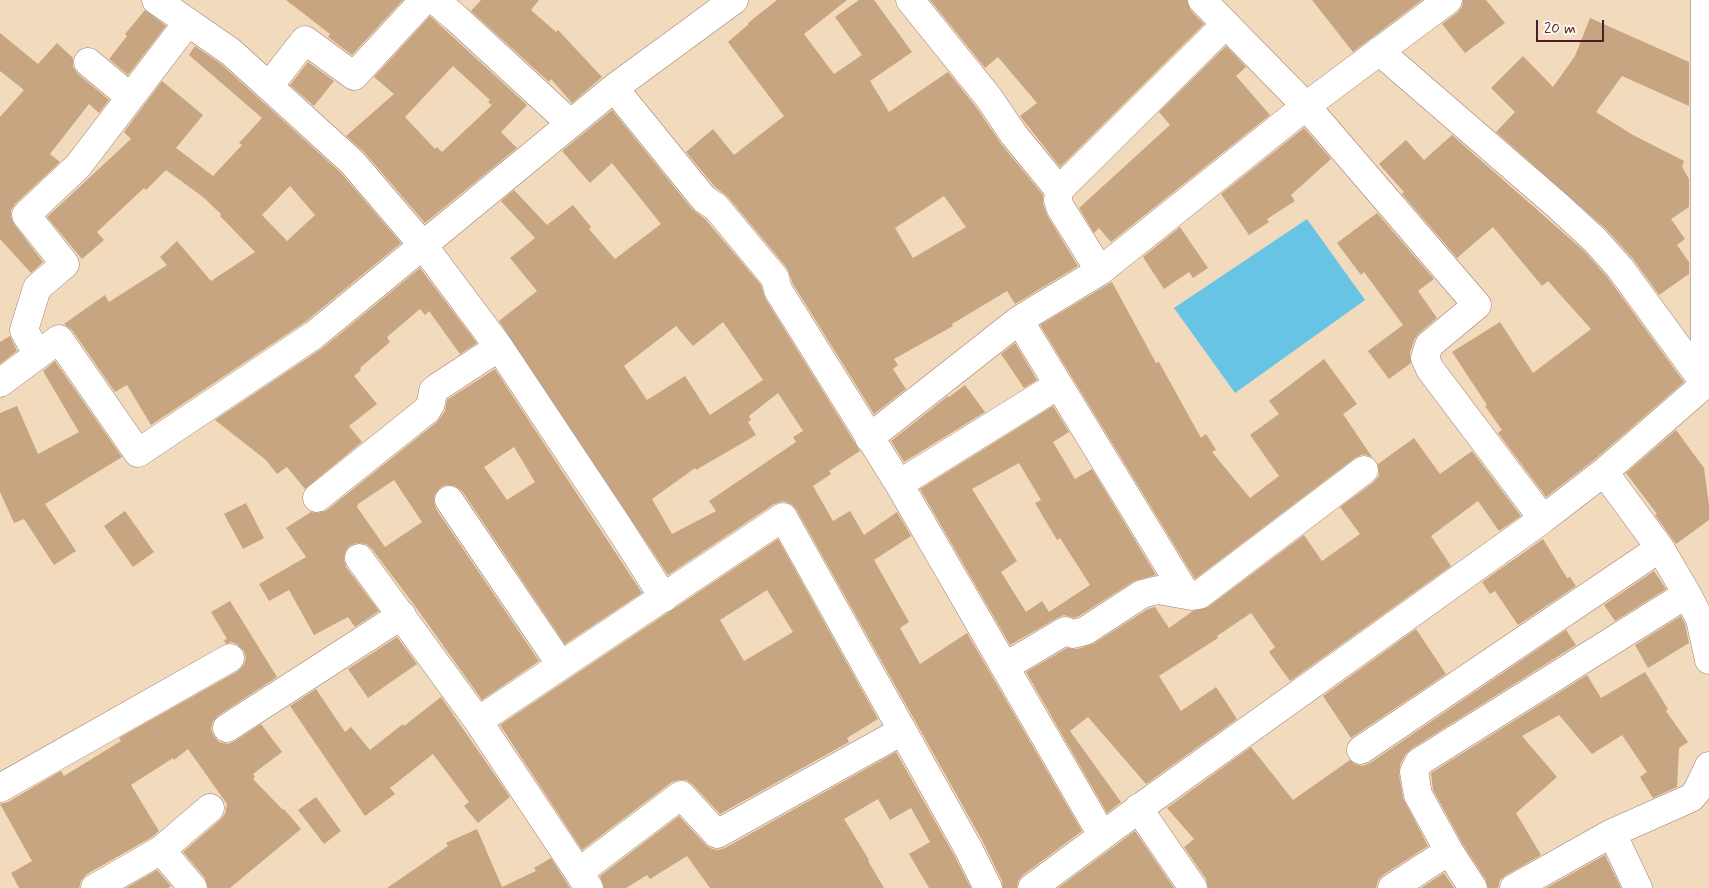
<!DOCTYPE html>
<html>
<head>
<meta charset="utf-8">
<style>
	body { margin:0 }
	#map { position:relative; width:1709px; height:888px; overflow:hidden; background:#f2dbbc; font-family:Mynerve,sans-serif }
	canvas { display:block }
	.scale { position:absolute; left:1536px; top:20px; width:68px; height:22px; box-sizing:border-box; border:2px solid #4a1f2b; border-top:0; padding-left:6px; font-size:15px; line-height:18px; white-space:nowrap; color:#4a1f2b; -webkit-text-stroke:4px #fbf7ec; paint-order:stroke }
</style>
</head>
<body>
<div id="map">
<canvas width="1709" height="888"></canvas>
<div class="scale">20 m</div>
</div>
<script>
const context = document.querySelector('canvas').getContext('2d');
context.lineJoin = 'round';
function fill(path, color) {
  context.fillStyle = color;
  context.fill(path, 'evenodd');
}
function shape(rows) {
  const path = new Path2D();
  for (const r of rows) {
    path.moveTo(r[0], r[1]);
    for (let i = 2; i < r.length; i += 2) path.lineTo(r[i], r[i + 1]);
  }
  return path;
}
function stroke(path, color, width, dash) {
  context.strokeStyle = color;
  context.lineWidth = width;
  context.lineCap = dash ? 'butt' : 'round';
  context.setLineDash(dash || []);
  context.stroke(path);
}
fill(shape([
	[1307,219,1365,300,1235,393,1174,308]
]), '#67c4e5');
fill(shape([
	[286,0,403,0,352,55,328,37,330,34],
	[481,0,539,0,531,10,556,32,558,30,602,77,572,103,551,79,549,82,471,11],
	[777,0,847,0,804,34,834,74,862,55,835,17,859,0,874,0,912,52,870,81,889,112,948,72,976,107,1002,145,1043,195,1043,204,1047,215,1078,266,1015,304,1007,291,952,324,953,326,894,359,898,365,893,369,906,389,874,414,793,284,787,268,728,197,715,187,686,152,713,129,734,155,784,116,728,42,749,24,748,23],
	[944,196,966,227,913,258,895,228],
	[930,0,1187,0,1191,11,1204,24,1060,167,1020,116,1037,103,998,57,985,68],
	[1312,0,1422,0,1353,52],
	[1463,0,1486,0,1505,23,1465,53,1442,24,1458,12,1462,7],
	[145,10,166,26,128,75,109,59,127,36,125,34],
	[430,16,527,105,501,132,517,148,425,223,364,152,346,136,394,94,374,77],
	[453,66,490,100,488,102,492,105,442,152,437,147,435,149,405,117],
	[1590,18,1689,62,1689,106,1622,76,1596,112,1633,135,1684,161,1682,167,1689,179,1689,207,1671,219,1685,239,1677,245,1689,262,1689,274,1659,295,1633,259,1606,229,1496,132,1515,112,1491,88,1523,56,1553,87,1575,56],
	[0,33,38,64,57,43,73,58,73,67,78,74,109,100,99,113,89,104,50,154,60,162,15,204,11,210,11,217,14,224,43,262,31,273,0,239,0,117,24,90,0,71],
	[195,46,221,64,341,173,401,243,305,322,151,425,127,385,115,392,72,330,64,324,105,295,109,302,167,265,160,257,177,241,211,281,255,252,220,216,221,214,203,197,166,170,146,190,144,188,97,232,104,240,82,259,47,217,131,139,124,132,162,81,203,115,176,148,213,176,242,145,239,143,262,118,189,55],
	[290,186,315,215,287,241,262,215],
	[1226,46,1246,67,1236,76,1270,115,1111,242,1099,228,1094,233,1079,208,1170,125,1159,112],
	[308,62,334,81,314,106,290,85],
	[612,110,692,209,705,219,761,285,765,298,860,451,829,471,831,474,813,486,833,521,850,511,864,535,897,512,911,536,874,560,909,622,900,628,920,664,967,633,1082,831,1023,875,1018,881,1017,888,1003,888,1002,881,982,840,796,509,791,504,783,501,774,504,668,575,499,321,537,291,510,258,535,238,501,201,514,190,547,225,573,205,591,227,589,229,615,259,661,224,612,163,590,183,562,151],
	[723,322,763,380,710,415,685,376,647,400,624,366,676,326,693,346],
	[778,393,803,431,793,437,796,442,709,501,716,511,672,534,652,499,695,468,696,470,756,435,748,422,751,420,749,416],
	[1304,128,1331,159,1291,195,1295,201,1267,219,1269,222,1249,235,1221,194],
	[1452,135,1584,251,1608,278,1684,382,1594,460,1546,497,1498,433,1502,430,1485,406,1487,405,1452,352,1500,322,1533,373,1591,329,1548,281,1542,286,1493,227,1457,258,1402,194,1404,192,1379,164,1406,140,1424,160],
	[1377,213,1434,279,1418,291,1437,318,1419,333,1414,340,1410,353,1411,363,1389,379,1368,351,1403,325,1364,272,1361,275,1337,243],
	[1180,227,1208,268,1193,278,1189,272,1164,289,1143,257],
	[420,268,477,343,460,354,429,311,425,315,420,309,387,337,390,342,360,368,361,370,354,376,377,404,349,426,362,442,305,489,287,467,277,474,266,460,215,420,324,347],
	[1112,282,1156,363,1159,362,1201,438,1206,434,1216,450,1212,452,1250,498,1279,476,1250,435,1279,414,1269,401,1324,359,1357,404,1343,414,1372,457,1363,454,1355,458,1195,579,1040,325],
	[10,336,17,351,0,364,0,342],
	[1015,343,1037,380,1024,388,1001,354],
	[55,361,122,457,45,504,76,551,54,565,24,519,14,523,0,492,0,413,17,406,38,454,79,432,43,371],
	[495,369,642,593,565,644,462,491,455,486,447,485,441,487,435,494,434,502,436,509,539,661,482,700,415,606,372,549,366,544,357,543,349,546,345,552,344,560,346,567,379,611,355,627,348,617,314,635,289,590,269,601,259,584,306,557,286,528,311,512,319,513,327,510,437,422,445,411,447,400],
	[514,447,535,482,507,500,484,467],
	[394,480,422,522,385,547,357,507,358,504],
	[965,385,985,412,904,462,891,441,948,396,949,397],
	[1053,406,1069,432,1053,442,1075,479,1092,469,1156,575,1134,581,1079,616,1074,618,1064,615,1057,618,1010,645,920,489],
	[1019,463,1041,500,1035,503,1057,540,1060,538,1090,585,1049,612,1042,601,1026,612,1001,572,1017,561,972,489],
	[1676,430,1704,468,1709,505,1709,520,1676,544,1655,515,1657,514,1626,473],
	[1414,438,1440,474,1472,451,1521,516,1499,531,1478,501,1431,536,1451,566,1290,681,1269,652,1275,647,1251,613,1217,636,1218,638,1159,676,1181,711,1216,687,1237,719,1146,784,1088,717,1070,731,1121,802,1107,813,1026,672,1067,648,1077,649,1093,644,1148,609,1155,607,1169,628,1193,611,1208,607,1304,535,1322,561,1360,534,1340,507,1374,482,1379,476,1378,464],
	[246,503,264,538,243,549,224,514],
	[125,511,154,552,133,567,104,526],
	[778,539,878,719,847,738,849,742,720,814,692,784,686,780,679,780,672,782,582,850,500,725],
	[767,590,793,632,744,661,720,620],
	[1543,539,1567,578,1570,577,1576,586,1518,625,1495,591,1490,594,1482,582],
	[1654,571,1666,589,1615,621,1604,605],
	[230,601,277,677,219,715,213,721,211,729,214,736,219,742,228,744,235,741,261,724,282,752,253,774,255,777,253,779,283,810,284,809,301,829,230,888,208,888,205,878,183,852,220,820,225,814,227,804,188,749,174,760,173,758,131,785,159,831,152,837,87,874,81,881,79,888,19,888,11,873,32,861,0,804,8,802,61,771,64,776,121,741,119,738,238,671,244,665,246,658,244,651,237,644,231,642,226,644,224,640,227,639,211,612],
	[1681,616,1685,624,1689,643,1648,668,1635,645],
	[1416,629,1446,674,1351,738,1323,696],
	[1566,630,1576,645,1411,749,1405,755,1400,765,1399,774,1403,798,1428,846,1383,875,1378,880,1376,888,1208,888,1206,879,1184,847,1194,839,1167,808,1251,747,1293,800,1350,760,1355,764,1362,766,1370,763],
	[397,637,417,664,368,698,348,669],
	[1645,672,1668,709,1666,711,1688,742,1679,748,1677,787,1653,798,1640,777,1647,772,1622,735,1592,754,1559,715,1522,736,1557,777,1516,813,1541,855,1506,875,1500,880,1498,888,1488,888,1486,880,1462,843,1433,790,1431,773,1587,675,1601,698],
	[316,689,345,732,351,727,370,750,403,724,404,726,441,697,510,797,478,823,464,806,469,802,433,754,390,788,395,794,365,816,290,706],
	[896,752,954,855,971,888,929,888,909,854,930,842,911,808,890,820,878,799,844,819,869,860,868,861,884,888,710,888,687,856,650,879,647,875,626,888,604,888,600,876,679,816,706,845,712,849,718,850,725,848],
	[316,797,341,831,324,844,298,810],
	[477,829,502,887,536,871,534,868,551,858,570,888,387,888,448,846,446,843],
	[1135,831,1174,888,1058,888],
	[1605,855,1621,888,1546,888],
	[157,870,171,886,168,888,126,888],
	[1444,873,1454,888,1421,888]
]), '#c6a580');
const minor = shape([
	[156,0,231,52,352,162,422,244,499,347,618,526,664,598],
	[435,0,456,18,570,123],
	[910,0,989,98,1014,135,1059,190],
	[1202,0,1306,106,1477,305,1429,345,1425,358,1430,369,1543,519],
	[1379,51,1557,205,1595,240,1620,268,1705,384],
	[88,62,130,97],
	[269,86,305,40,354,76,424,0],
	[614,88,704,199,716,207,775,278,778,290,899,484,1102,835],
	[1100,271,1060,207,1058,200,1059,190,1226,24],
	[1019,320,1186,594],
	[37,354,24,330,37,288,65,264,26,215,78,166,188,22],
	[0,383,59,339,138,453,314,335,614,88,734,0],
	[869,438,1019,320,1100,271,1306,106,1448,0],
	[1604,472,1705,384,1705,0],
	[899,484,1058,385],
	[317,498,427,410,431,403,433,391,438,387,499,347],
	[449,500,561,665],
	[359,558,478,721,589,888],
	[1006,666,1065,631,1073,634,1085,631,1142,594,1158,590,1192,596,1199,595,1364,470],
	[478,721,783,517,968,848,988,888],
	[227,728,402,615],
	[1361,750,1660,548],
	[0,788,230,658],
	[1138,808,1193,888],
	[161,850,193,888],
	[579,872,681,795,717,834,902,731],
	[95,888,161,850,210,808],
	[1032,888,1145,804,1543,519,1604,472,1660,548,1687,594,1700,619,1709,660],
	[1392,888,1449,851],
	[1473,888,1449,851,1418,795,1414,772,1419,762,1687,594],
	[1514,888,1612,833],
	[1638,888,1612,833,1691,798,1697,791,1709,766]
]);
stroke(minor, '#9e7d74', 29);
stroke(minor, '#fff', 28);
</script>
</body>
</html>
